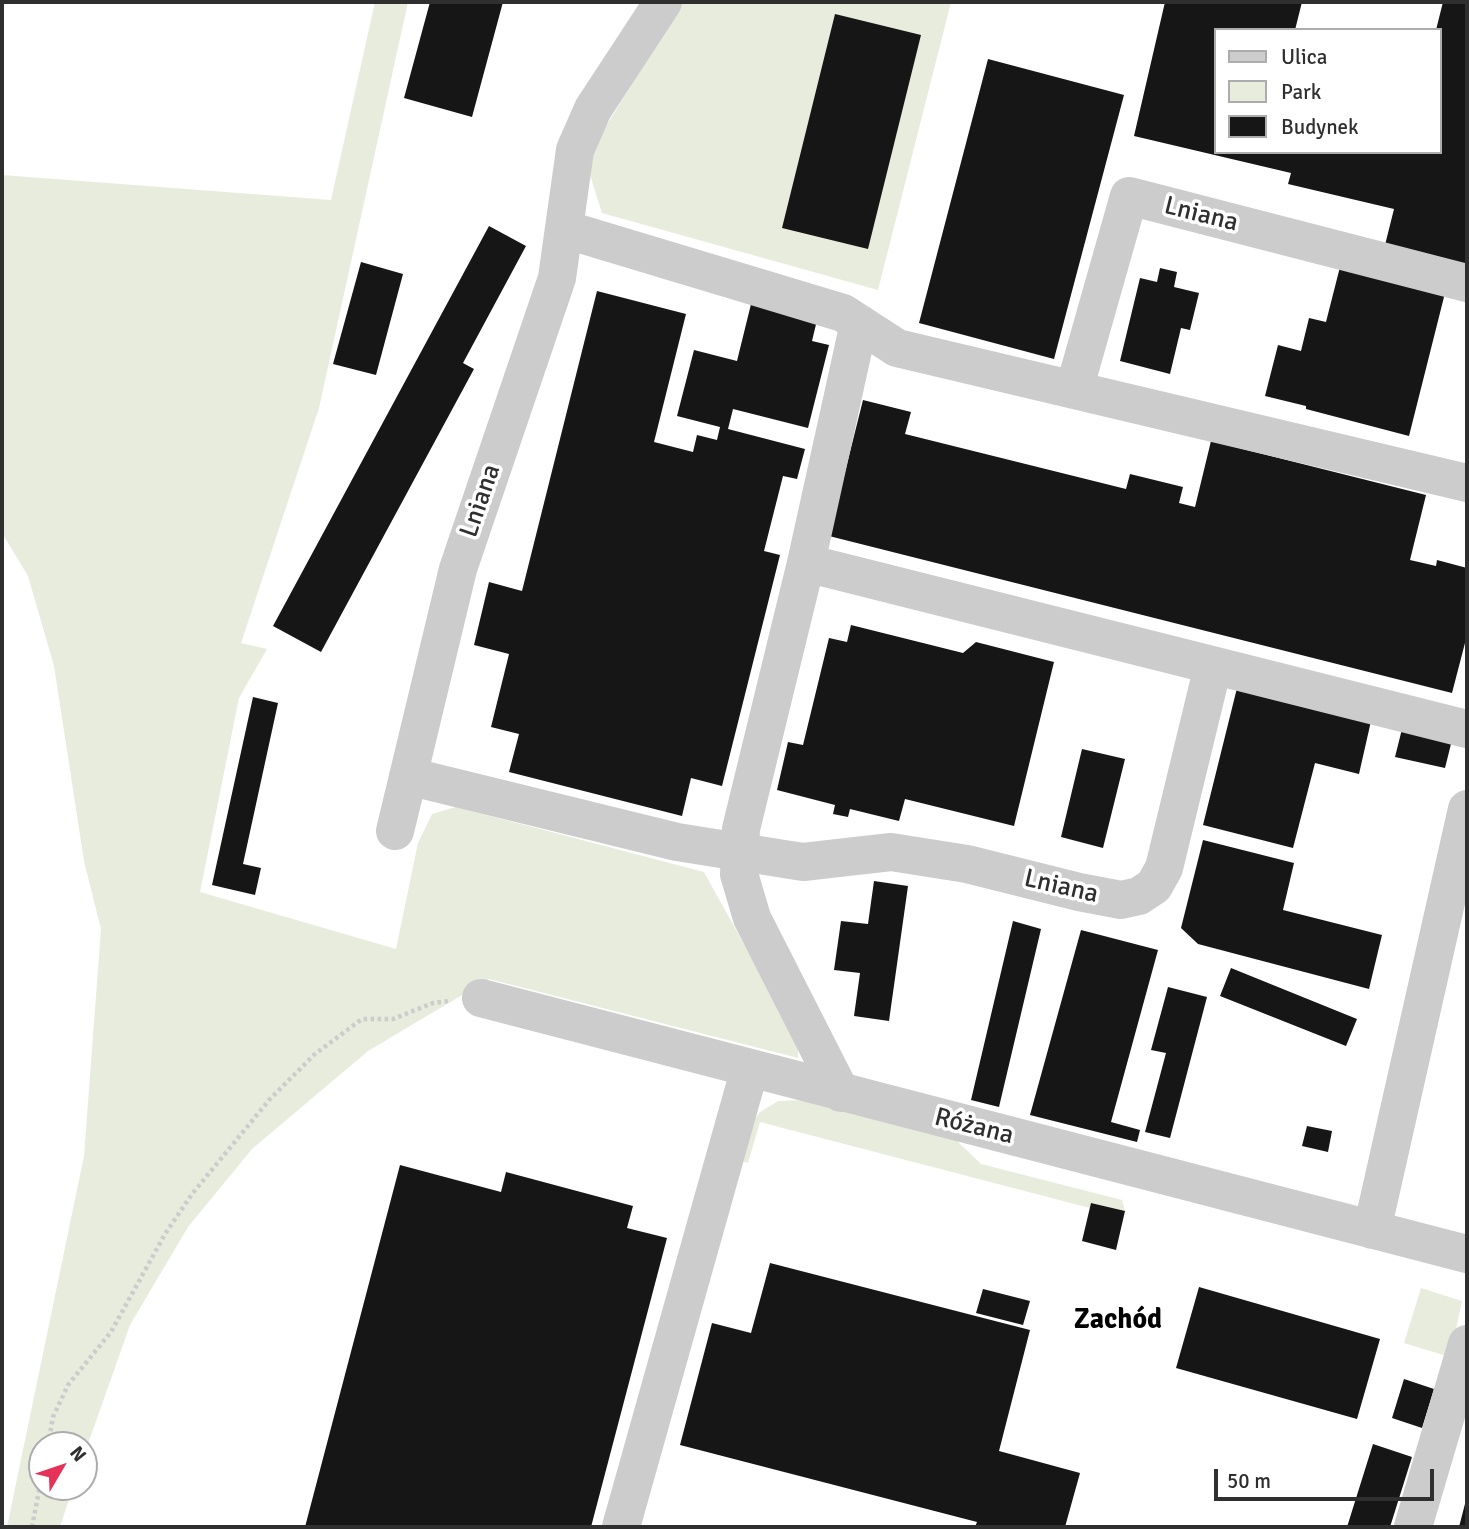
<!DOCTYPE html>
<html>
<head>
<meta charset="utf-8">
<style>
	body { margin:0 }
	#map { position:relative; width:1469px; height:1529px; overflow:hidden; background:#fff; font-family:Signika,sans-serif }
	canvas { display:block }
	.frame { position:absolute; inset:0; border:4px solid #2f2f2f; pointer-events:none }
	.legend { position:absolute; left:1214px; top:28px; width:228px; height:126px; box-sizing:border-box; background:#fff; border:2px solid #acacac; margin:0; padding:9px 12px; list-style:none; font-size:21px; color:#2f2f2f }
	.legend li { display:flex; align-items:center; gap:14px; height:35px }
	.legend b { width:35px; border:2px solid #acacac }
	.north { position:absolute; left:28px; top:1431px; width:70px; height:70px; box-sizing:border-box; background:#fff; border:2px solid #acacac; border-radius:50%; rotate:51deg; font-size:19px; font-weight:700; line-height:28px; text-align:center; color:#2f2f2f }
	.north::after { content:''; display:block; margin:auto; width:24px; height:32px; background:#e63158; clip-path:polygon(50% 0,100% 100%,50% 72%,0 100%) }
	.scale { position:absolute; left:1214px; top:1469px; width:220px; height:32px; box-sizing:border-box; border:4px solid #2f2f2f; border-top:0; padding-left:9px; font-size:21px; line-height:24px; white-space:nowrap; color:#2f2f2f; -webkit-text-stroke:5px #fff; paint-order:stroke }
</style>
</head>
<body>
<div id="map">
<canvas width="1469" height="1529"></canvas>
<div class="frame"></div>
<ul class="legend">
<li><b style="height:9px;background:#ccc"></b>Ulica</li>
<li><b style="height:19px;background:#e7ecdd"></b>Park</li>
<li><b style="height:19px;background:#161616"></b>Budynek</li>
</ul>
<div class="north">N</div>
<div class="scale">50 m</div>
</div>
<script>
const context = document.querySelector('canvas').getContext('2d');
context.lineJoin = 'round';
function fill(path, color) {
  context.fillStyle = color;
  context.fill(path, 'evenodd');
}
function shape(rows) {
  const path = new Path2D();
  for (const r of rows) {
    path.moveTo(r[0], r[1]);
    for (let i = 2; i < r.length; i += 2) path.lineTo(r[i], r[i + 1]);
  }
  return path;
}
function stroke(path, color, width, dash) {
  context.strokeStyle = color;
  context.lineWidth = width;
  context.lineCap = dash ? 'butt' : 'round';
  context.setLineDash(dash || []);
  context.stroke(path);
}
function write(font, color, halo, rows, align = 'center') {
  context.font = font + ' Signika,sans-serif';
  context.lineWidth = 7;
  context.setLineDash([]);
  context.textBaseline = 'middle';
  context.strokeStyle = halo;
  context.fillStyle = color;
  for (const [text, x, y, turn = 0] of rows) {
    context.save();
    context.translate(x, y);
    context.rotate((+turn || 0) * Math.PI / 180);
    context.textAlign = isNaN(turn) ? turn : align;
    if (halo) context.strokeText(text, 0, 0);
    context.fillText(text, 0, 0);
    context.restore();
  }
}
fill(shape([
	[375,2,408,2,319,408,241,643,267,649,239,698,200,892,396,949,418,843,432,814,456,807,704,872,798,1042,798,1058,489,979,368,1051,252,1149,188,1227,130,1325,84,1455,84,1445,42,1445,42,1487,73,1487,60,1527,7,1527,84,1156,101,929,84,861,54,666,28,576,2,533,2,175,331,200],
	[683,2,951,2,878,290,602,213,587,165,606,126],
	[807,1100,955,1139,981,1164,1122,1200,1125,1211,1092,1203,1090,1208,760,1122,748,1163,737,1160,748,1129,760,1112,778,1101],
	[1421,1288,1462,1301,1450,1357,1404,1343]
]), '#e7ecdd');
fill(shape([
	[430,2,503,2,472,117,404,98],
	[1165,2,1302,2,1295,30,1215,30,1215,152,1439,152,1439,30,1436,30,1443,2,1467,2,1467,269,1384,249,1394,209,1288,184,1291,173,1134,136],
	[835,14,921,35,868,249,782,228],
	[988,59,1124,95,1054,359,919,323],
	[489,226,526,246,463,363,474,369,321,652,273,626],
	[361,262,403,274,376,375,333,364],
	[1341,263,1446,289,1409,436,1306,409,1306,406,1265,396,1278,345,1301,351,1309,318,1326,322],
	[1160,268,1177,272,1174,287,1199,293,1190,330,1181,328,1170,374,1120,361,1140,278,1157,282],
	[597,291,686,314,654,442,693,452,697,435,717,440,720,427,677,416,694,350,737,361,752,300,818,316,812,341,829,345,808,428,733,409,728,429,805,449,797,479,783,476,764,551,780,555,722,786,691,778,682,816,509,772,519,734,491,727,509,654,474,645,489,582,522,591],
	[863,400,911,412,905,434,1126,489,1130,474,1183,487,1179,503,1195,507,1211,441,1426,495,1410,560,1436,566,1437,560,1467,568,1467,644,1465,643,1452,693,829,536],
	[851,625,963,653,976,642,1054,662,1014,826,905,799,899,821,850,809,848,817,833,814,835,805,777,790,788,742,803,745,829,638,847,642],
	[1237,688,1371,721,1359,774,1315,763,1293,848,1203,825],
	[253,697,278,703,243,864,261,868,255,895,212,885],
	[1402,729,1451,744,1445,768,1395,757],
	[1082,749,1125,759,1103,848,1061,837],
	[1203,840,1294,863,1283,910,1382,935,1369,989,1198,944,1181,928],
	[874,881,908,886,889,1021,854,1016,860,973,834,970,841,921,868,924],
	[1013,921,1041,929,999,1107,971,1100],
	[1081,930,1158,950,1111,1122,1140,1130,1137,1142,1030,1115],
	[1231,968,1357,1019,1346,1046,1220,996],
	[1168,987,1207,997,1170,1138,1145,1132,1166,1053,1151,1050],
	[1307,1126,1332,1131,1328,1152,1302,1146],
	[400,1165,501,1192,506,1172,633,1206,627,1228,667,1238,591,1527,305,1527],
	[1091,1203,1125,1211,1116,1250,1082,1241],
	[770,1263,1030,1330,999,1451,1080,1473,1065,1527,975,1527,977,1522,680,1445,712,1323,751,1333],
	[1199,1287,1380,1339,1357,1419,1176,1368],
	[983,1289,1030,1301,1023,1325,976,1313],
	[1404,1379,1434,1389,1422,1428,1392,1418],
	[1373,1444,1412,1457,1390,1527,1347,1527],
	[1466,1500,1467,1527,1459,1527]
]), '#161616');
stroke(shape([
	[48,1445,53,1417,68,1385,111,1332,165,1234,192,1194,270,1099,315,1054,362,1019,393,1019,433,1003,449,1001],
	[32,1527,42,1475]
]), '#ccc', 4.5, [3.5, 3.5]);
stroke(shape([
	[564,229,843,313,897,348,1467,483],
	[1074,390,1129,196,1467,283],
	[806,563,1467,729],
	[408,776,677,842,803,862,891,852,967,864,1079,892,1121,900,1139,896,1154,886,1164,868,1213,666],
	[395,831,458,569,557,278,575,150,593,109,663,2],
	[481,998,1467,1254],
	[841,1093,752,918,739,874,741,829,806,563,859,323],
	[1372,1230,1467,809],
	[621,1527,750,1068],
	[1413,1527,1467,1344]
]), '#ccc', 38);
write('26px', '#2f2f2f', '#fff', [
	["Lniana",1201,215,14],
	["Lniana",481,501,-71],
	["Lniana",1061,887,13],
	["Różana",974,1127,14]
]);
write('bold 28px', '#000', '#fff', [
	["Zachód",1118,1321]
]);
</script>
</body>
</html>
